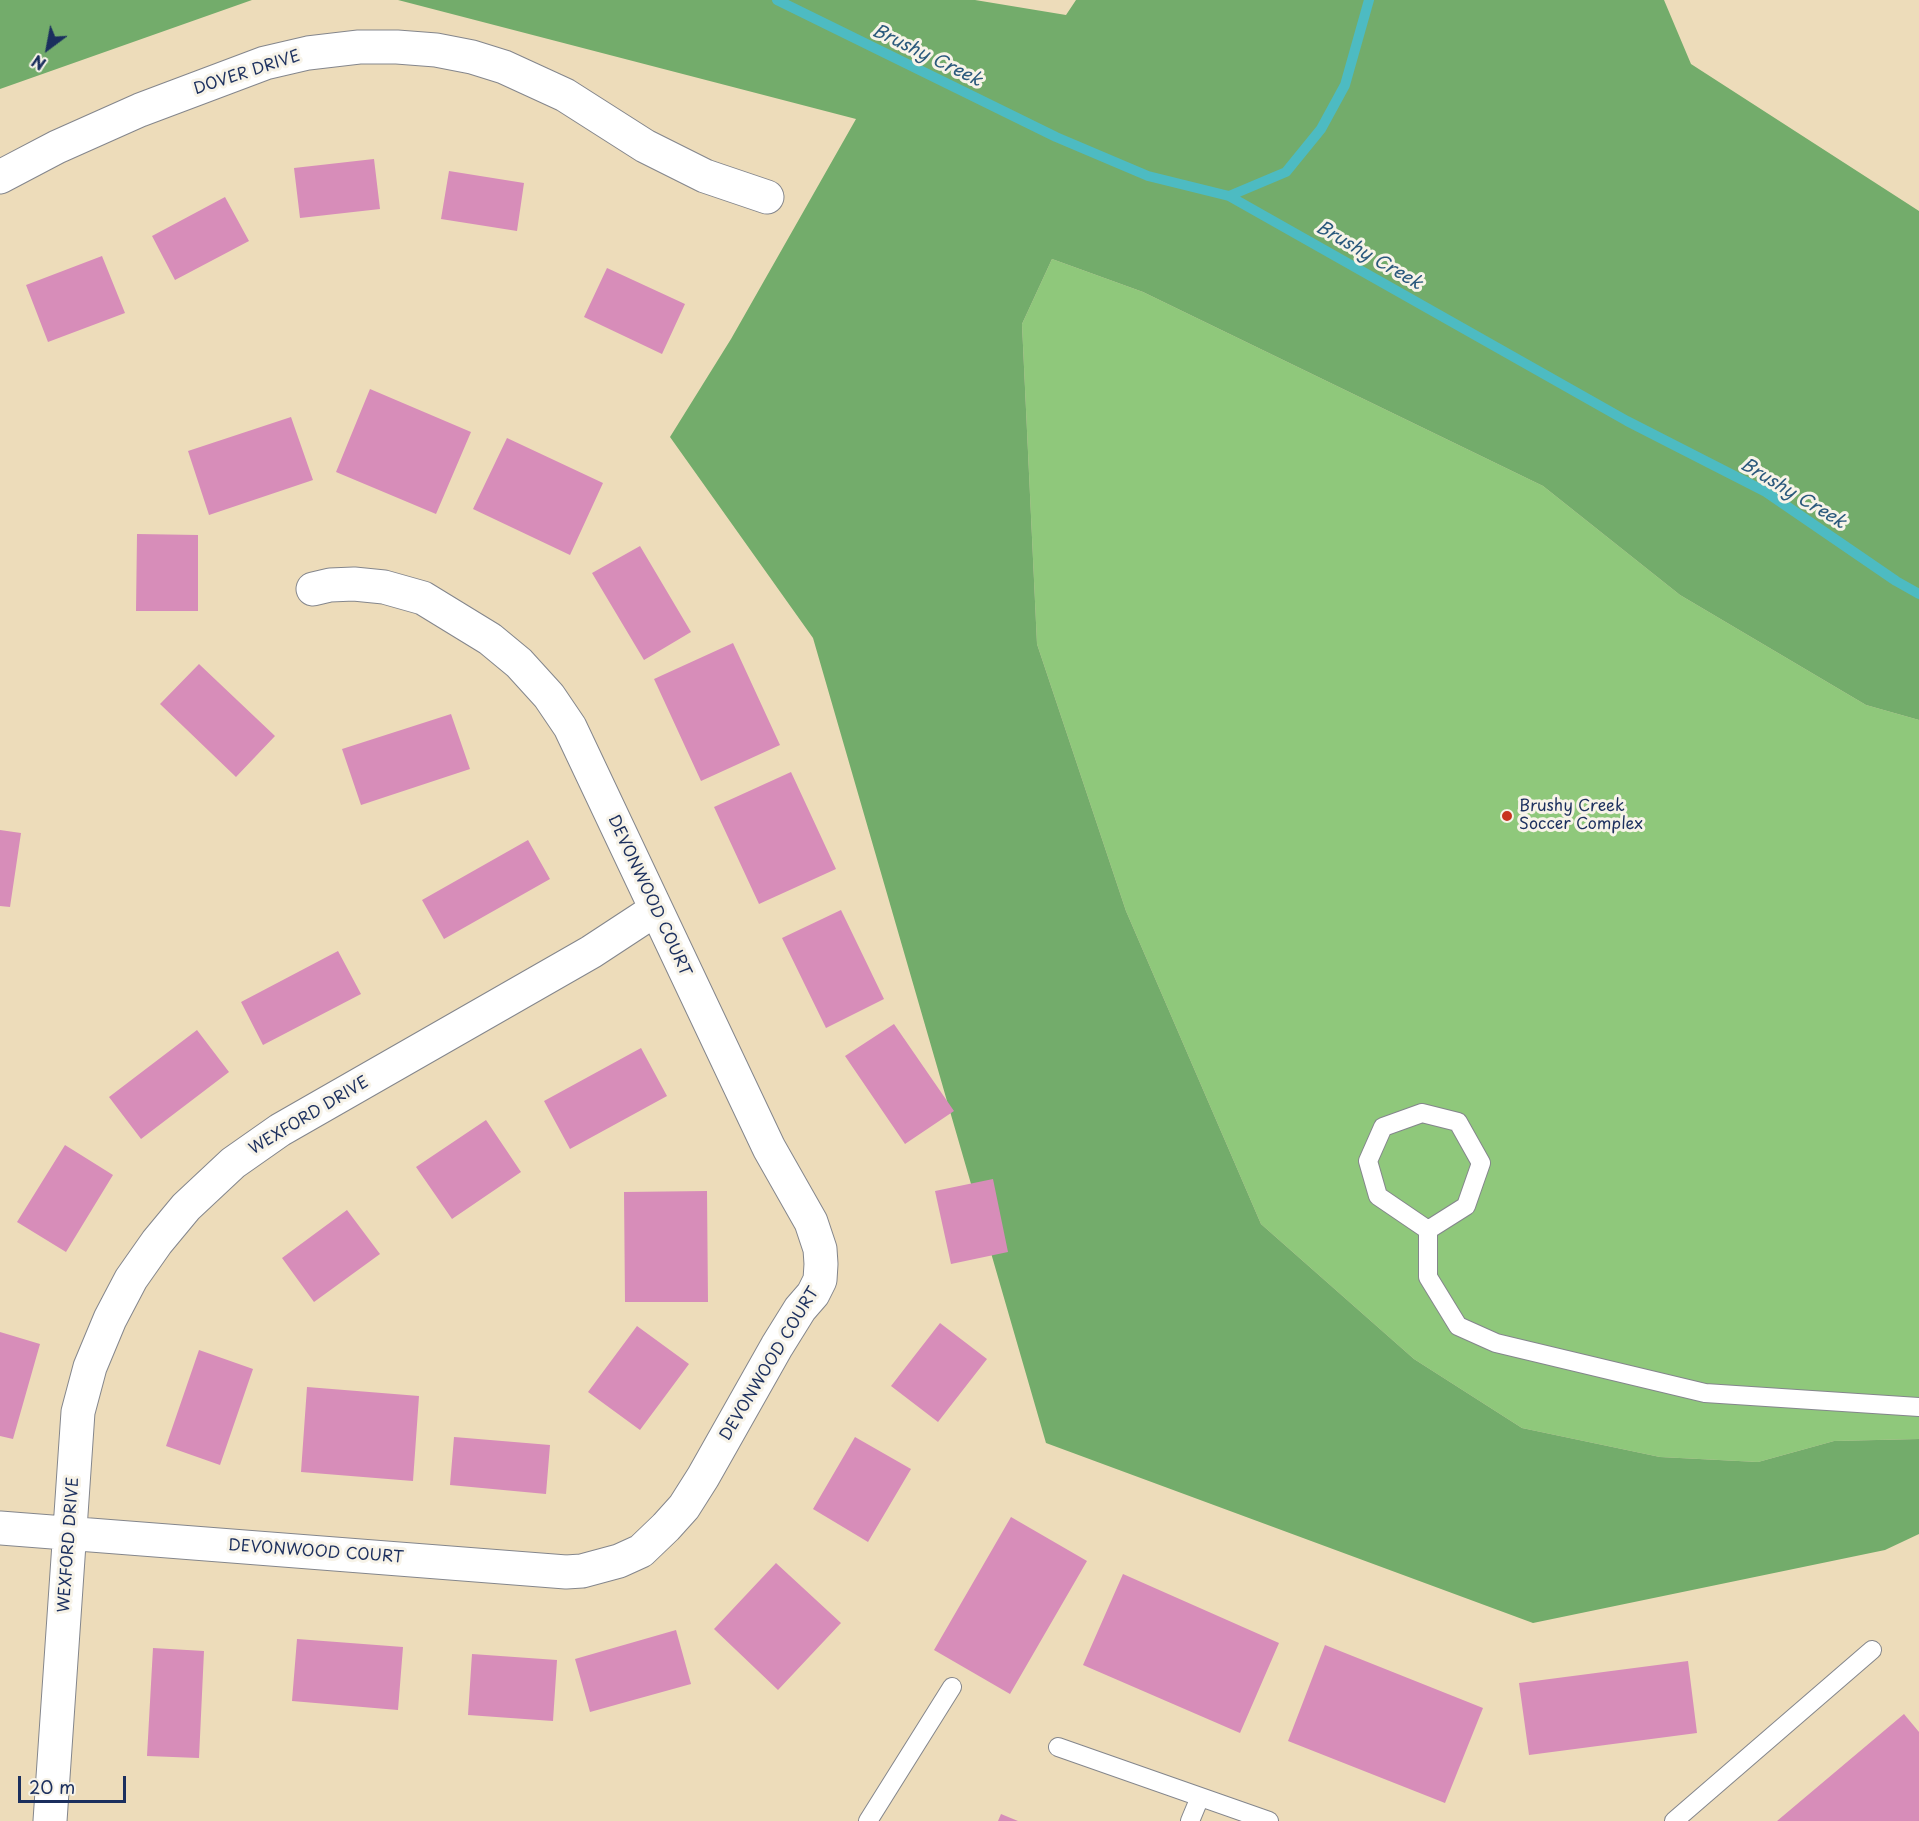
<!DOCTYPE html>
<html>
<head>
<meta charset="utf-8">
<style>
	body { margin:0 }
	#map { position:relative; width:1919px; height:1821px; overflow:hidden; background:#eddcba; font-family:"Playpen Sans",sans-serif }
	canvas { display:block }
	.north { position:absolute; left:18px; top:18px; width:60px; height:60px; -webkit-text-stroke:4px #f7f3e8; paint-order:stroke; rotate:212deg; font-size:16px; font-weight:700; line-height:24px; text-align:center; color:#1b2f5e }
	.north::after { content:''; display:block; margin:auto; width:21px; height:27px; background:#1b2f5e; clip-path:polygon(50% 0,100% 100%,50% 72%,0 100%) }
	.scale { position:absolute; left:18px; top:1776px; width:108px; height:27px; box-sizing:border-box; border:3px solid #1b2f5e; border-top:0; padding-left:8px; font-size:18px; line-height:21px; white-space:nowrap; color:#1b2f5e; -webkit-text-stroke:4px #f7f3e8; paint-order:stroke }
</style>
</head>
<body>
<div id="map">
<canvas width="1919" height="1821"></canvas>
<div class="north">N</div>
<div class="scale">20 m</div>
</div>
<script>
const context = document.querySelector('canvas').getContext('2d');
context.lineJoin = 'round';
function fill(path, color) {
  context.fillStyle = color;
  context.fill(path, 'evenodd');
}
function shape(rows) {
  const path = new Path2D();
  for (const r of rows) {
    path.moveTo(r[0], r[1]);
    for (let i = 2; i < r.length; i += 2) path.lineTo(r[i], r[i + 1]);
  }
  return path;
}
function stroke(path, color, width, dash) {
  context.strokeStyle = color;
  context.lineWidth = width;
  context.lineCap = dash ? 'butt' : 'round';
  context.setLineDash(dash || []);
  context.stroke(path);
}
function write(font, color, halo, rows, align = 'center') {
  context.font = font + ' "Playpen Sans",sans-serif';
  context.lineWidth = 6;
  context.setLineDash([]);
  context.textBaseline = 'middle';
  context.strokeStyle = halo;
  context.fillStyle = color;
  for (const [text, x, y, turn = 0] of rows) {
    context.save();
    context.translate(x, y);
    context.rotate((+turn || 0) * Math.PI / 180);
    context.textAlign = isNaN(turn) ? turn : align;
    if (halo) context.strokeText(text, 0, 0);
    context.fillText(text, 0, 0);
    context.restore();
  }
}
fill(shape([
	[1052,259,1143,292,1543,486,1680,595,1866,705,1919,720,1919,1439,1834,1441,1758,1462,1660,1457,1522,1428,1414,1359,1261,1224,1126,911,1037,644,1022,324]
]), '#8fc87b');
fill(shape([
	[0,0,252,0,0,89],
	[398,0,975,0,1066,15,1076,0,1664,0,1691,64,1919,211,1919,720,1866,705,1680,595,1543,486,1143,292,1052,259,1022,324,1037,644,1126,911,1261,1224,1414,1359,1522,1428,1660,1457,1758,1462,1834,1441,1919,1439,1919,1534,1885,1550,1533,1623,1046,1443,813,638,670,437,731,339,856,119]
]), '#73ac6b');
stroke(shape([
	[777,0,1056,137,1148,176,1229,196,1627,421,1766,492,1896,581,1919,594],
	[1229,196,1286,172,1321,129,1345,85,1369,0]
]), '#4dbbc2', 10);
fill(shape([
	[374,159,380,209,300,218,294,168],
	[449,171,524,183,517,231,441,219],
	[225,197,249,241,175,280,152,236],
	[102,256,125,313,48,342,26,285],
	[607,268,685,304,662,354,584,317],
	[370,389,471,432,436,514,336,472],
	[291,417,313,480,209,515,188,451],
	[507,438,603,483,570,555,473,509],
	[137,534,198,535,198,611,136,611],
	[640,546,691,632,644,660,592,573],
	[733,643,780,745,701,781,654,679],
	[199,664,275,736,236,777,160,704],
	[451,714,470,769,361,805,342,749],
	[791,772,836,869,759,904,714,807],
	[0,830,21,833,10,907,0,906],
	[528,840,550,879,444,939,422,900],
	[841,910,884,999,826,1028,782,938],
	[338,951,361,994,263,1045,241,1002],
	[894,1024,954,1111,905,1144,845,1056],
	[197,1030,229,1072,141,1139,109,1097],
	[641,1048,667,1096,570,1149,544,1101],
	[486,1120,521,1172,452,1219,416,1167],
	[65,1145,113,1175,66,1252,17,1222],
	[993,1179,1008,1252,951,1264,935,1191],
	[707,1191,708,1302,625,1302,624,1192],
	[347,1210,380,1254,314,1302,282,1258],
	[940,1323,987,1359,938,1422,891,1386],
	[637,1326,689,1364,640,1430,588,1392],
	[0,1332,40,1344,13,1439,0,1436],
	[199,1350,253,1369,220,1465,166,1446],
	[307,1387,419,1396,413,1481,301,1472],
	[454,1437,550,1445,546,1494,450,1485],
	[855,1437,911,1469,868,1542,813,1509],
	[1011,1517,1087,1561,1010,1694,934,1650],
	[776,1563,841,1623,778,1690,714,1629],
	[1123,1574,1279,1643,1240,1733,1083,1665],
	[676,1630,691,1684,590,1712,575,1659],
	[297,1639,403,1647,398,1710,292,1701],
	[1325,1645,1483,1708,1445,1803,1288,1741],
	[153,1648,204,1651,199,1758,147,1756],
	[472,1654,557,1660,553,1721,468,1715],
	[1688,1661,1697,1733,1529,1755,1519,1683],
	[1904,1714,1919,1732,1919,1821,1777,1821],
	[1001,1814,1018,1821,998,1821]
]), '#d78db9');
const lane = shape([
	[1422,1113,1458,1122,1481,1163,1466,1206,1428,1230,1378,1196,1368,1161,1383,1127,1422,1113],
	[1428,1230,1428,1277,1458,1326,1496,1343,1705,1393,1919,1407],
	[1058,1747,1269,1821],
	[868,1821,952,1687],
	[1190,1821,1200,1797],
	[1674,1821,1872,1650]
]);
const street = shape([
	[0,177,57,147,140,110,265,63,308,53,359,47,397,47,436,50,472,57,504,67,565,95,645,146,705,176,767,197],
	[0,1528,566,1572,582,1571,619,1561,641,1551,666,1527,684,1507,703,1477,777,1346,800,1309,813,1294,820,1280,821,1264,820,1249,811,1222,769,1148,570,727,549,696,519,663,490,639,423,598,384,587,354,584,330,585,313,589],
	[50,1821,78,1412,90,1367,110,1319,131,1279,157,1242,186,1207,233,1163,280,1130,591,952,655,910]
]);
stroke(lane, '#84868c', 20);
stroke(street, '#84868c', 35);
stroke(lane, '#fff', 18);
stroke(street, '#fff', 33);
for (const [x, y, r, color] of [
	[1507,816,6,"#c8321e"]
]) {
  const dot = new Path2D();
  dot.arc(x, y, r, 0, 2 * Math.PI);
  context.fillStyle = color;
  context.fill(dot);
  stroke(dot, '#f7f3e8', 2);
}
write('16px', '#1b2f5e', '#f7f3e8', [
	["DOVER DRIVE",247,73,-18],
	["DEVONWOOD COURT",649,896,65],
	["WEXFORD DRIVE",309,1116,-31],
	["DEVONWOOD COURT",770,1364,-59],
	["WEXFORD DRIVE",69,1545,-86],
	["DEVONWOOD COURT",316,1552,4]
]);
write('16px', '#1b2f5e', '#f7f3e8', [
	["Brushy Creek",1519,807],
	["Soccer Complex",1519,825]
], 'left');
write('italic 18px', '#2a597c', '#f7f3e8', [
	["Brushy Creek",927,56,26],
	["Brushy Creek",1369,256,30],
	["Brushy Creek",1793,494,31]
]);
</script>
</body>
</html>
